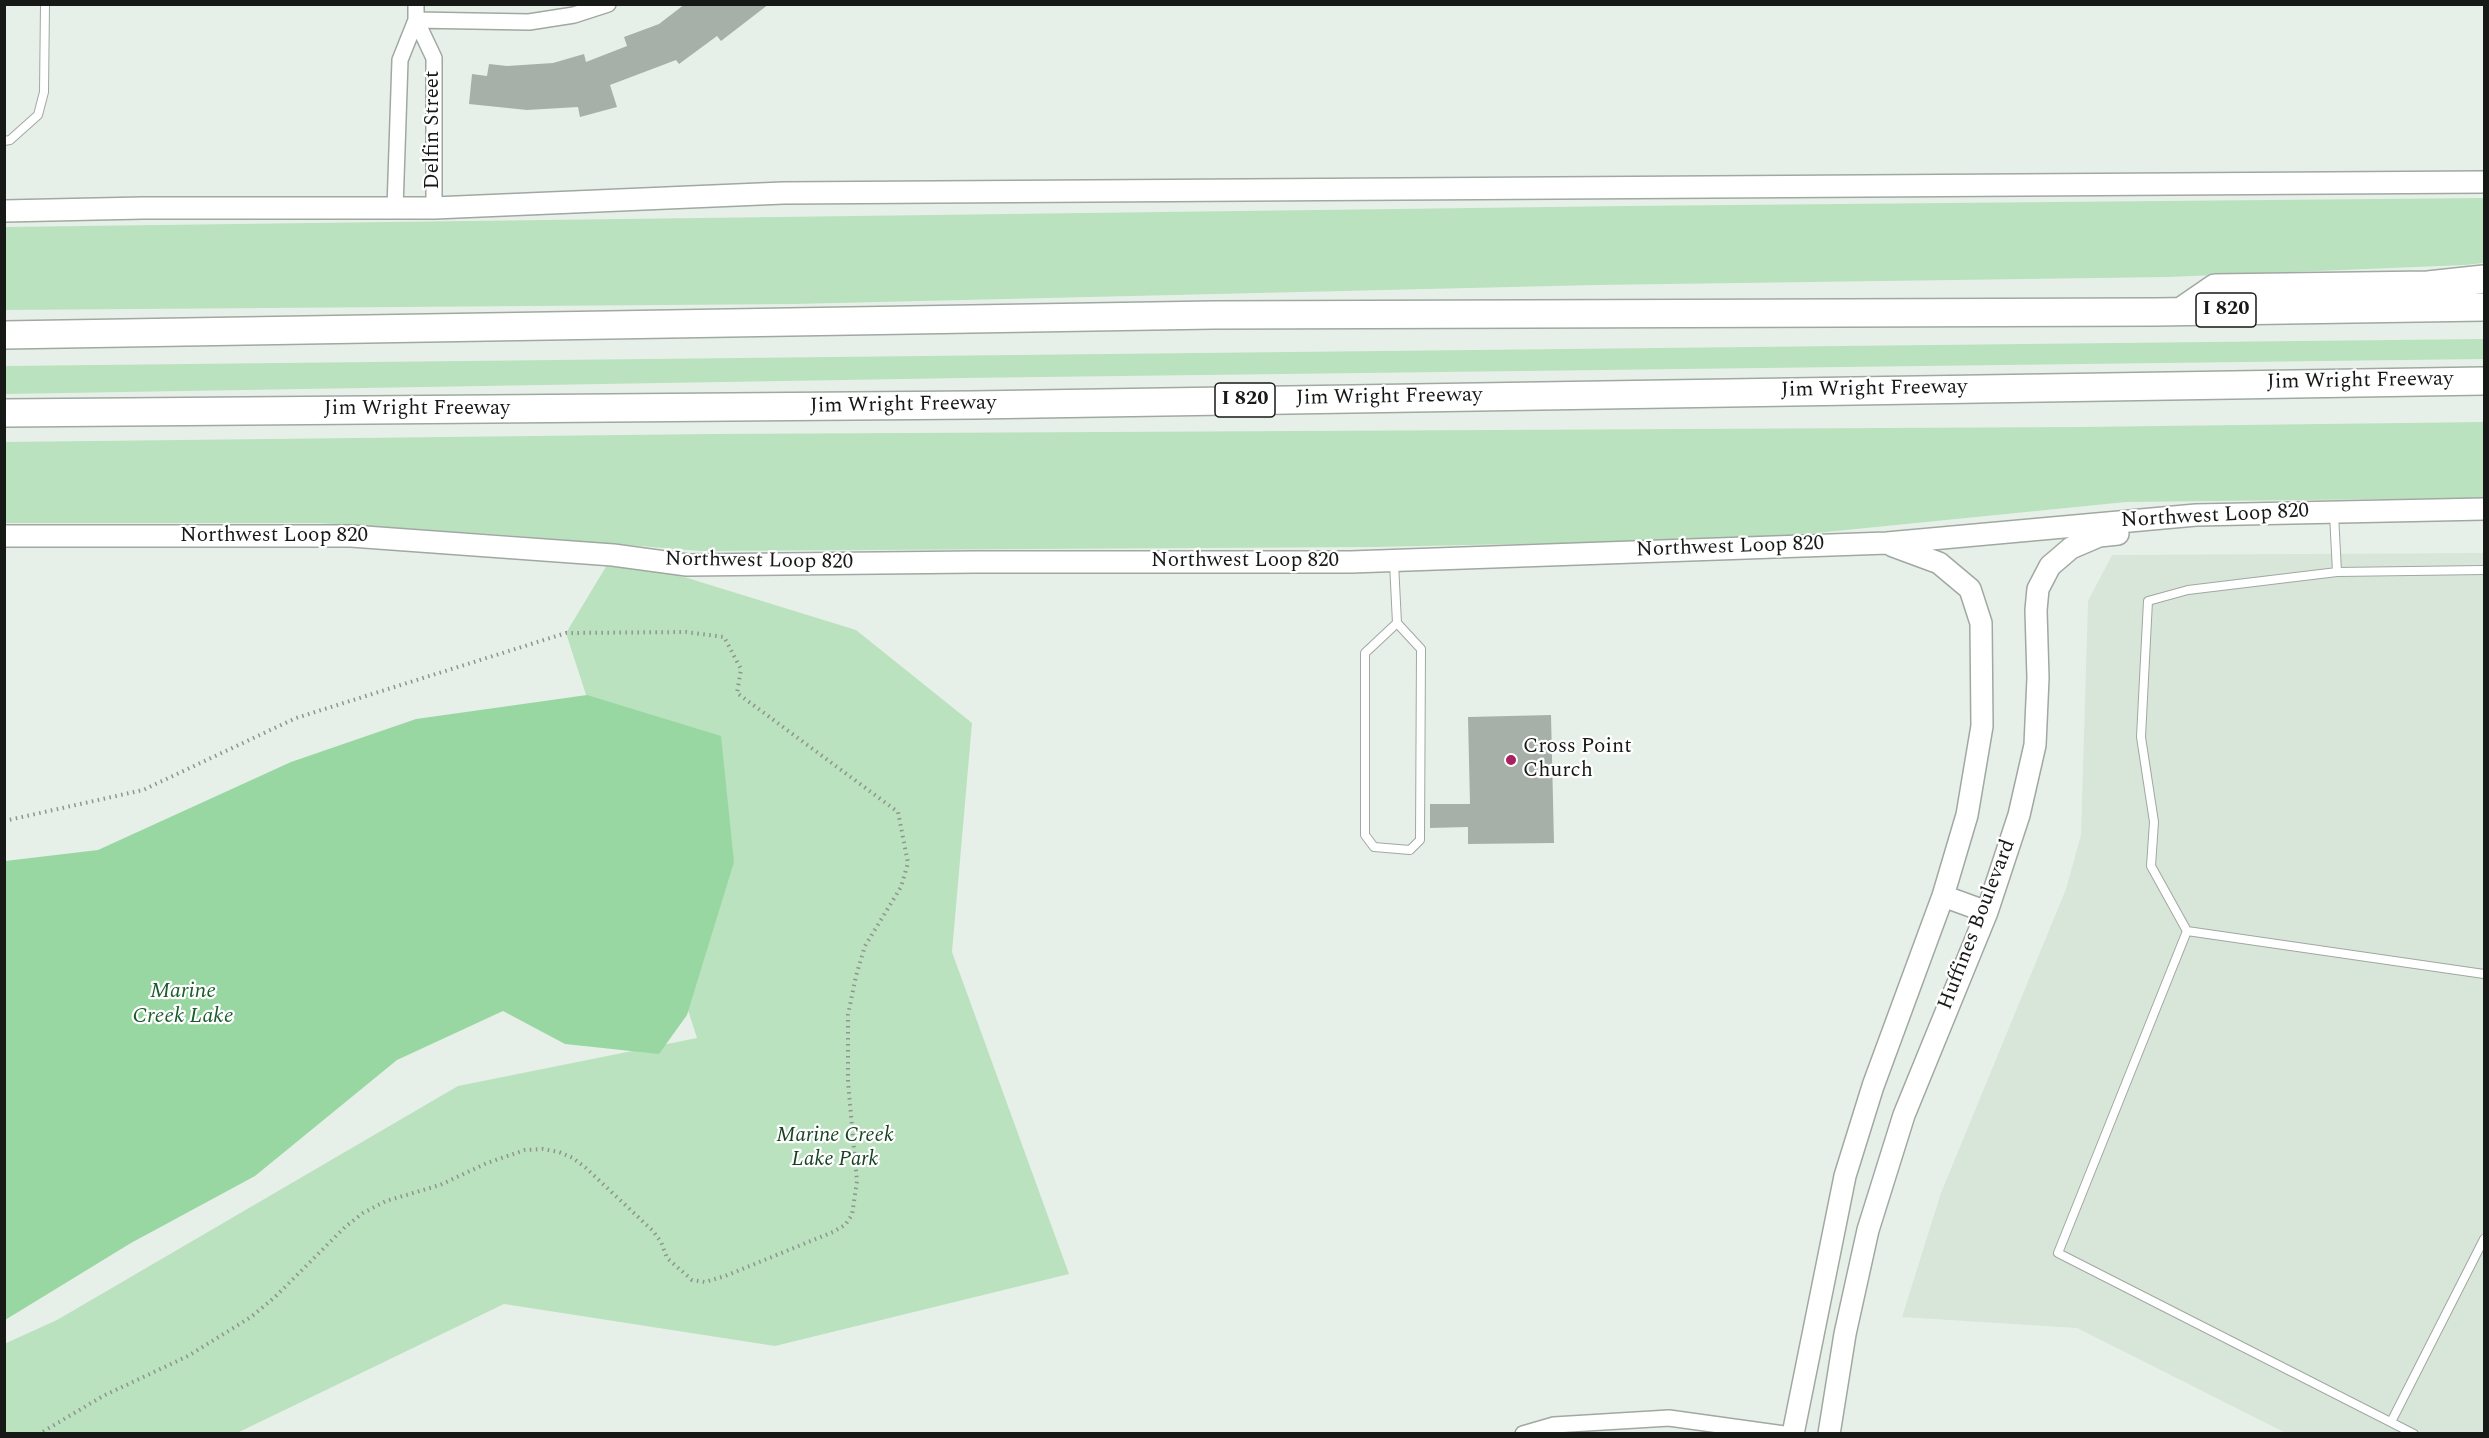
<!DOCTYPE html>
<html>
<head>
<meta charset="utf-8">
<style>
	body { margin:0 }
	#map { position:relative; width:2489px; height:1438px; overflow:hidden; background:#e7f0e8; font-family:Spectral,serif }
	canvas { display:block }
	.frame { position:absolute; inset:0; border:6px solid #161916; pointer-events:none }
</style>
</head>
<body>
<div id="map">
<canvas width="2489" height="1438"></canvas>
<div class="frame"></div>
</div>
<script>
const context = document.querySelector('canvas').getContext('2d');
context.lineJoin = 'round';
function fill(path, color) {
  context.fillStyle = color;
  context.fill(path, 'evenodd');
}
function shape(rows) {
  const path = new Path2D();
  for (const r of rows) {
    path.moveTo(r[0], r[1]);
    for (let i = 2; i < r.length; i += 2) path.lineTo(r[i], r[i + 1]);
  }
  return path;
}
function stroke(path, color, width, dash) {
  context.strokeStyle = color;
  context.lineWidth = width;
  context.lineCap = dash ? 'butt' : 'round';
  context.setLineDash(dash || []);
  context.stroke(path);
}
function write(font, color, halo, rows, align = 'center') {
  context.font = font + ' Spectral,serif';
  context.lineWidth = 4.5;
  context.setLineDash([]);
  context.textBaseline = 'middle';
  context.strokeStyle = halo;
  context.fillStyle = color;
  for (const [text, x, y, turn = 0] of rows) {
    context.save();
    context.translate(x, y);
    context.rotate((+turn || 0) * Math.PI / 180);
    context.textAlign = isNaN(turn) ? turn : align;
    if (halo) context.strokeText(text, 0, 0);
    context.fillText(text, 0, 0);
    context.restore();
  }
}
fill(shape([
	[2484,553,2484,1433,2286,1433,2077,1328,1902,1317,1941,1193,2066,889,2081,835,2088,601,2112,555]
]), '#d7e6d8');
fill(shape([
	[2484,198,2484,263,2465,265,2168,277,1596,285,794,304,5,310,4,227,1626,206],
	[2484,339,2484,359,962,378,4,394,5,366],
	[2484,422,2484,498,2126,502,1756,539,1373,547,700,551,505,535,319,523,5,523,4,442,711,434,2079,427],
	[613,555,856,630,972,723,952,952,1069,1274,775,1346,504,1304,237,1433,5,1433,4,1344,57,1320,458,1086,697,1038,566,633]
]), '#bae2bf');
fill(shape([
	[587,695,721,736,734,862,687,1015,659,1054,565,1044,503,1011,397,1060,255,1176,131,1243,5,1320,5,861,98,850,291,762,416,719]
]), '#99d7a2');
fill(shape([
	[685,4,769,4,721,41,717,36,679,64,676,60,610,85,617,107,580,117,578,107,527,110,469,104,472,74,487,76,489,64,507,66,553,63,584,54,586,62,627,46,624,37,659,24],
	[1551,715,1554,843,1468,844,1468,827,1430,828,1430,804,1470,804,1468,717]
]), '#a7b0a8');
const service = shape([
	[4,141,10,140,38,115,44,92,45,4],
	[1394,563,1397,623,1421,649,1420,840,1410,850,1374,847,1365,835,1365,653,1397,623],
	[2337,572,2484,570],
	[2187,931,2151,866,2154,822,2141,737,2148,601,2188,590,2337,572,2334,514],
	[2391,1422,2484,1239],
	[2414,1434,2058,1253,2187,931,2484,974]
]);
const minor = shape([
	[416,20,529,22,574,15,608,4],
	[416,20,434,58,434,208],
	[395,208,400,60,416,20,416,4],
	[1523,1434,1554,1425,1669,1418,1784,1434]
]);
const secondary = shape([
	[4,211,143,208,434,208,783,193,2484,182],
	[4,536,351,536,613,555,687,565,975,562,1351,562,1887,543,2196,515,2484,509],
	[1943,896,1987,912],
	[1793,1434,1845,1176,1873,1086,1943,896,1967,815,1982,726,1981,623,1970,589,1939,563,1893,546],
	[1829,1434,1845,1334,1868,1230,1904,1115,1987,912,2019,815,2035,745,2038,678,2036,610,2038,589,2050,566,2071,548,2099,536,2118,534]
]);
const motorway = shape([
	[2183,310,2215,288,2428,285,2484,279],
	[4,335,1213,315,2156,312,2484,307],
	[4,413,974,405,2484,381]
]);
stroke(service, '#a0a8a1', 10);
stroke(minor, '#a0a8a1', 18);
stroke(secondary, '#a0a8a1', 24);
stroke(motorway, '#a0a8a1', 30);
stroke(shape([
	[4,821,143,790,296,718,566,633,686,632,724,637,741,669,737,693,898,812,908,863,901,887,865,946,856,976,848,1015,848,1082,857,1181,852,1215,845,1225,833,1232,725,1276,705,1282,692,1280,667,1258,661,1242,653,1231,586,1168,573,1158,559,1152,543,1149,525,1150,487,1163,440,1185,386,1201,363,1213,345,1227,275,1297,251,1317,188,1356,103,1396,39,1434]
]), '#8e948f', 4, [1.5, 4.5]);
stroke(service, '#fff', 8);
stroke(minor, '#fff', 15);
stroke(secondary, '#fff', 21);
stroke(motorway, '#fff', 27);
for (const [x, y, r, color] of [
	[1511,760,6,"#ab2061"]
]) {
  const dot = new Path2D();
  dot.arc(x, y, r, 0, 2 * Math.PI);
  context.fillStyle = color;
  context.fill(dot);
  stroke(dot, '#fff', 2);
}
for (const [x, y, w] of [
	[2226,310,60],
	[1245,400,60]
]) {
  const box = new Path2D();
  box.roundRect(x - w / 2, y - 17, w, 34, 4.5);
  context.fillStyle = '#fff';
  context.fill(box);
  stroke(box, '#161916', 1.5);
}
write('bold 20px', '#161916', null, [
	["I 820",2226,310],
	["I 820",1245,400]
]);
write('21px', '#161916', '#fff', [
	["Delfin Street",434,130,-90],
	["Jim Wright Freeway",2360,382,-1],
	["Jim Wright Freeway",1874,390,-1],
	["Jim Wright Freeway",1389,398,-1],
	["Jim Wright Freeway",903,406,-1],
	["Jim Wright Freeway",417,410],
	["Northwest Loop 820",2215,517,-3],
	["Northwest Loop 820",274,537],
	["Northwest Loop 820",1730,548,-2],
	["Northwest Loop 820",759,562,1],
	["Northwest Loop 820",1245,562],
	["Huffines Boulevard",1978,925,-69]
]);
write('21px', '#161916', '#fff', [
	["Cross Point",1523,748],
	["Church",1523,772]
], 'left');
write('italic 21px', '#164320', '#fff', [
	["Marine Creek",835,1137],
	["Lake Park",835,1161]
]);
write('italic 22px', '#195b2a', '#fff', [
	["Marine",183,993],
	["Creek Lake",183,1018]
]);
</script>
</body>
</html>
